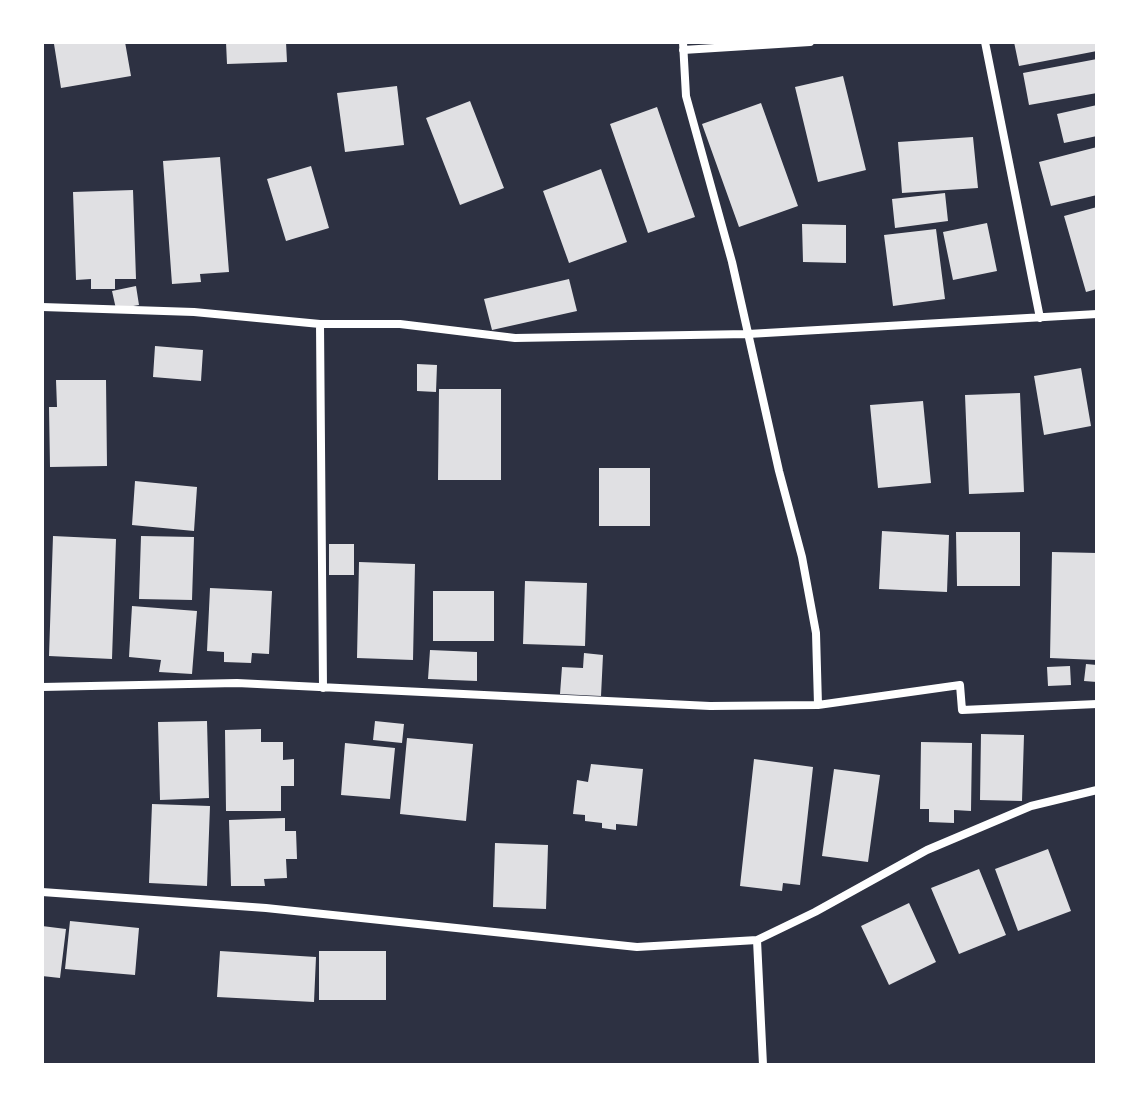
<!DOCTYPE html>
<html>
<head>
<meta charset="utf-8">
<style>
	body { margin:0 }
	#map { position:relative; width:1139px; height:1107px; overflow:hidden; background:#2d3142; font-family:"Fira Sans",sans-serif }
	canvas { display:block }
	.frame { position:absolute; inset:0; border:44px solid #fff; pointer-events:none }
</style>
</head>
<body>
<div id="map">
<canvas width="1139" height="1107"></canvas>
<div class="frame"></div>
</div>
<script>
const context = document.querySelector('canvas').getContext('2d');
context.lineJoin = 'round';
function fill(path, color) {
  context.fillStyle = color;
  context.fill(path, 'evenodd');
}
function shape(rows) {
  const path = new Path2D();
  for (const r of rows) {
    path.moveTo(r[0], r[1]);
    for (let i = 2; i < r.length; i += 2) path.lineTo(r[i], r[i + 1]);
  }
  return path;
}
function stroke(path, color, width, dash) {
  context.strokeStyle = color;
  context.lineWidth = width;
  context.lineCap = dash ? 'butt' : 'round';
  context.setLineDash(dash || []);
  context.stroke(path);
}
fill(shape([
	[68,42,125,42,131,76,61,88,54,44],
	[226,42,286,42,287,62,227,64],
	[1014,42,1097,42,1097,51,1019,66],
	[1097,59,1097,93,1029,105,1023,73],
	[843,76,866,170,818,182,795,87],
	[397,86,404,145,345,152,337,93],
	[470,101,504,188,460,205,426,118],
	[761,103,798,206,739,227,702,124],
	[1097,105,1097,136,1064,143,1057,114],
	[657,107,695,217,648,233,610,124],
	[973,137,978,188,902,193,898,142],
	[1097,147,1097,195,1051,206,1039,162],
	[220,157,229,272,200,274,201,282,172,284,163,161],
	[311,166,329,228,286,241,267,179],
	[601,169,627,242,569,263,543,191],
	[133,190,136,279,115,279,115,289,91,289,91,279,76,280,73,192],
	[945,193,948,221,895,228,892,199],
	[1097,207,1097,289,1086,292,1064,216],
	[987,223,997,271,953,280,943,232],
	[802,224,846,225,846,263,803,262],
	[936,229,945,299,893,306,884,235],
	[569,279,577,311,492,330,484,299],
	[136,286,139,305,116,309,112,291],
	[155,346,203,350,201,381,153,377],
	[417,364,437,365,436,392,417,391],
	[1081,368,1091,426,1044,435,1034,376],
	[56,380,106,380,107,466,50,467,49,407,57,407],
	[439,389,501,389,501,480,438,480],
	[1020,393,1024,492,969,494,965,395],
	[923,401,931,483,878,488,870,405],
	[599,468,650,468,650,526,599,526],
	[135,481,197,487,194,531,132,525],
	[882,531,949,535,947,592,879,589],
	[956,532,1020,532,1020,586,957,586],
	[53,536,116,539,112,659,49,656],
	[141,536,194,537,192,600,139,599],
	[329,544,354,544,354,575,329,575],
	[1052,552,1097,553,1097,660,1050,658],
	[359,562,415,564,413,660,357,658],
	[525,581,587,583,585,646,523,644],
	[210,588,272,591,269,654,252,653,251,663,224,662,224,652,207,651],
	[433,591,494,591,494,641,433,641],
	[132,606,197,611,192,674,159,672,161,660,129,657],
	[430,650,477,652,477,681,428,679],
	[584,653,603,655,601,696,560,694,562,667,583,668],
	[1086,664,1097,665,1097,682,1084,681],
	[1070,666,1071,685,1048,686,1047,667],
	[207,721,209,798,160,800,158,722],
	[375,721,404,724,402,743,373,740],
	[261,729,261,742,283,742,283,760,294,759,294,786,281,786,281,811,226,811,225,730],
	[981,734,1024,735,1022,801,980,800],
	[407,738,473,744,466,821,400,814],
	[921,742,972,743,971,811,954,810,954,823,929,822,929,809,920,809],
	[345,743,395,748,390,799,341,795],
	[754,759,813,767,800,885,783,883,782,891,740,886],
	[591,764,643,769,637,826,616,824,616,830,602,828,602,823,585,821,585,815,573,814,577,780,588,782],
	[834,769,880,775,868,862,822,856],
	[152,804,210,806,207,886,149,883],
	[285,818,285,831,296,831,297,859,286,859,287,878,264,879,265,886,231,886,229,820],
	[495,843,548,845,546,909,493,907],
	[1048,849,1071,911,1018,931,995,869],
	[979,869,1006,935,959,954,931,888],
	[909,903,936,962,889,985,861,926],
	[70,921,139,928,135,975,65,969],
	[42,926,66,929,60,978,42,976],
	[220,951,316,957,314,1002,217,997],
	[319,951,386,951,386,1000,319,1000]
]), '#e0e0e3');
stroke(shape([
	[683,42,686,96,732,262,779,471,802,557,816,633,818,705],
	[985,42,1040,318],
	[683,50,810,42],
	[42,307,194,312,320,324,400,324,515,338,748,334,1097,314],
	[320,324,323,688],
	[42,687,237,683,710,706,818,705,960,685,962,710,1097,704],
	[42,892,266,908,637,947,757,940,815,912,927,850,1031,806,1097,790],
	[757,940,763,1065]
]), '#fff', 8);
</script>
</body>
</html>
